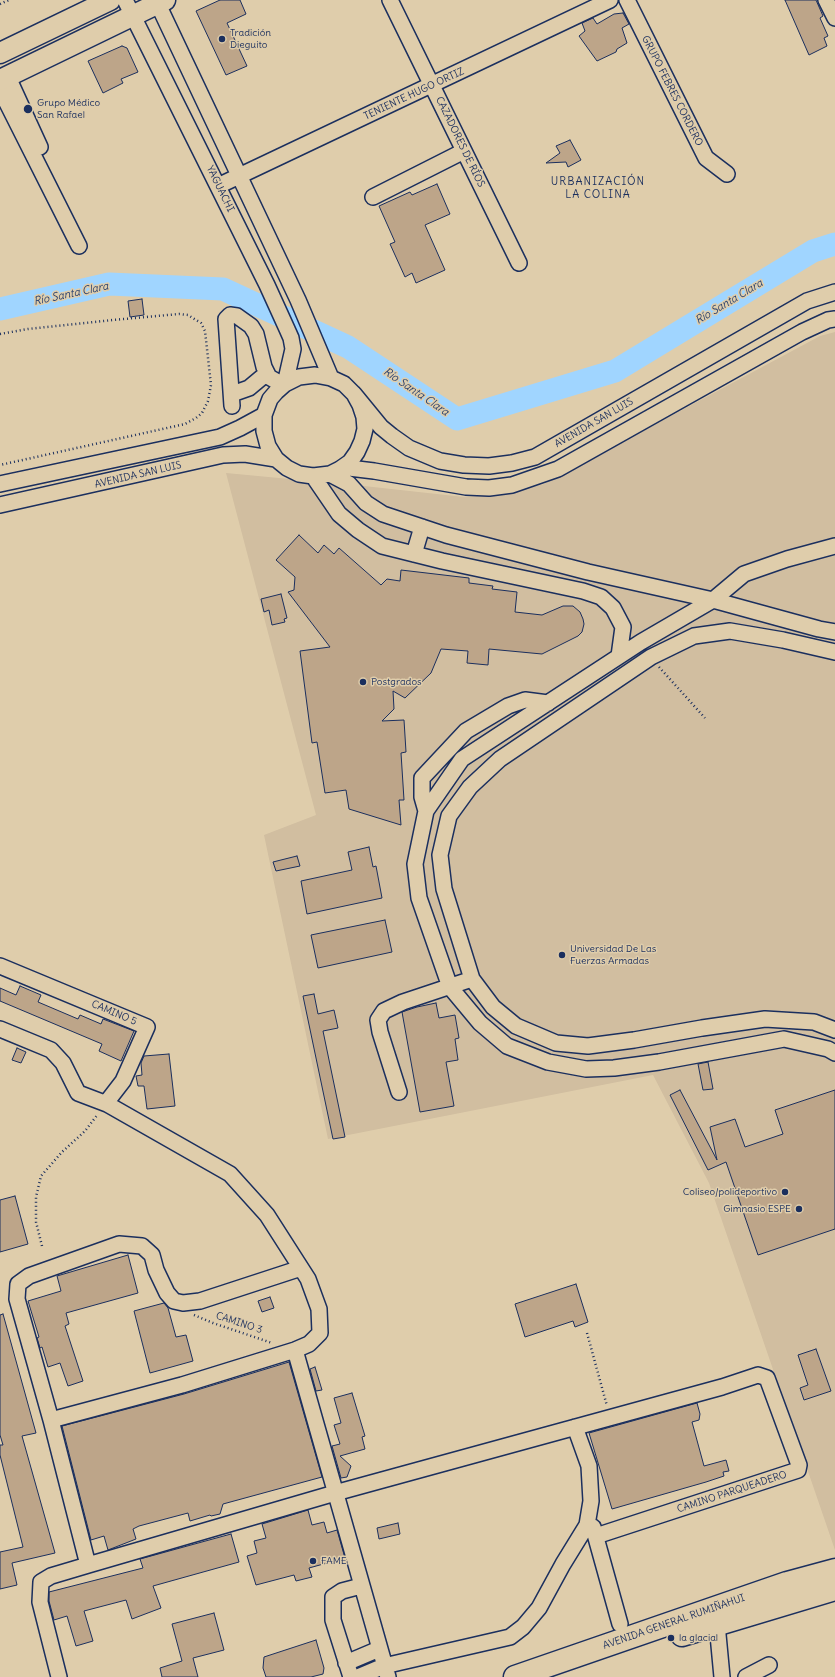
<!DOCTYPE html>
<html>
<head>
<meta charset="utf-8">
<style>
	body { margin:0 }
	canvas { display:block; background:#dfcdab }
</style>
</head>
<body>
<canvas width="835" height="1677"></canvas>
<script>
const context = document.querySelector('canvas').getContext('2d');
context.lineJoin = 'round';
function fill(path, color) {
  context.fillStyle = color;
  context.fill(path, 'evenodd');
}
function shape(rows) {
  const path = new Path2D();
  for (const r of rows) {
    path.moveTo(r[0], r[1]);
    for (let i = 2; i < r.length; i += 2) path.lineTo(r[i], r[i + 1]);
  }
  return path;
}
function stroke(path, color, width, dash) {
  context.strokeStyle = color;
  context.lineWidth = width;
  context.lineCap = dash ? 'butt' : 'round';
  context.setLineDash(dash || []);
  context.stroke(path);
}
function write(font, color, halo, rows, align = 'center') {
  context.font = font + ' Delius,sans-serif';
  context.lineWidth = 3;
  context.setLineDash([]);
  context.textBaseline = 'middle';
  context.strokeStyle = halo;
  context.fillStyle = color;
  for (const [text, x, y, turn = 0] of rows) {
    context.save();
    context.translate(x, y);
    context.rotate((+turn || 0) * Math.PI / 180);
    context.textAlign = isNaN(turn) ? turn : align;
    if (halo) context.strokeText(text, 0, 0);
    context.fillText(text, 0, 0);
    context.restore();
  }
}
fill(shape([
	[835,332,835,1550,709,1183,653,1075,328,1139,264,835,316,815,226,473,364,486,464,497,506,494,544,484,820,336]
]), '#d1bea0');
stroke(shape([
	[0,309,109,284,223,289,348,347,457,419,615,371,813,251,835,244]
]), '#a0d5ff', 23);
const building = shape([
	[220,0,240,0,246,14,227,23,247,66,226,75,196,11,220,0],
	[785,0,816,0,823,16,820,18,828,36,824,38,827,46,809,55,785,0],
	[623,13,629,24,622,28,627,43,617,49,616,52,597,61,579,36,585,31,582,23,593,18,597,24,614,14,623,13],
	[122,46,127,48,138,72,121,79,123,83,103,93,88,61,122,46],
	[570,140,581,160,568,167,566,162,546,163,560,153,556,146,570,140],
	[437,184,450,214,425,225,445,270,416,283,412,273,405,277,390,244,395,242,379,206,410,192,412,195,437,184],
	[142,299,144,315,130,317,128,301,142,299],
	[299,535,318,553,324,545,334,554,339,548,381,585,387,579,400,581,401,570,469,578,469,583,493,586,492,589,517,592,515,612,542,615,563,606,573,606,580,612,583,619,584,624,582,632,578,636,542,654,489,649,488,665,467,663,468,651,441,649,431,673,405,698,393,691,394,709,382,721,404,720,406,752,401,753,404,800,399,800,401,825,349,809,346,790,325,793,317,742,312,743,300,651,330,647,288,592,294,590,295,577,276,560,299,535],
	[281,594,287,618,284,619,285,622,272,625,269,610,264,612,261,599,281,594],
	[369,847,373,867,376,866,382,898,307,914,301,881,352,870,348,852,369,847],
	[297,856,300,866,276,871,273,862,297,856],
	[385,920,392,952,318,968,311,935,385,920],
	[20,986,41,995,38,1002,78,1019,80,1015,101,1024,103,1019,134,1031,121,1061,99,1051,102,1044,0,1001,0,988,16,995,20,986],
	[314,994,318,1014,334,1010,338,1028,323,1031,345,1137,333,1139,303,996,314,994],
	[436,1003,439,1018,455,1015,459,1038,455,1039,458,1060,446,1062,454,1106,420,1112,402,1012,417,1007,436,1003],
	[17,1048,26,1052,21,1063,12,1060,17,1048],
	[169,1054,175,1106,147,1109,144,1086,138,1086,136,1076,142,1075,141,1063,144,1056,169,1054],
	[708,1062,713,1089,703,1090,698,1064,708,1062],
	[680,1090,717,1160,710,1127,735,1119,745,1147,783,1134,775,1110,835,1090,835,1229,758,1255,726,1162,708,1170,670,1095,680,1090],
	[15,1196,28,1244,0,1252,0,1200,15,1196],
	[128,1255,138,1293,66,1313,69,1324,65,1326,83,1381,68,1386,60,1363,48,1367,42,1347,40,1348,37,1338,39,1337,28,1301,61,1291,57,1276,128,1255],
	[576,1284,588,1322,575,1327,573,1321,525,1337,515,1304,576,1284],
	[270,1297,274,1308,262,1312,258,1301,270,1297],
	[164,1303,168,1308,176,1337,186,1335,193,1361,150,1373,134,1311,164,1303],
	[3,1314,36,1433,22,1436,55,1553,12,1563,17,1585,0,1589,0,1552,23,1547,0,1455,0,1445,3,1445,0,1435,0,1315,3,1314],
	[816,1349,831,1391,804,1400,800,1388,808,1385,798,1355,816,1349],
	[289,1362,322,1477,223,1504,220,1514,211,1516,210,1515,190,1521,188,1513,139,1526,133,1529,136,1539,108,1550,104,1536,91,1540,62,1426,184,1394,289,1362],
	[315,1367,322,1390,316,1391,310,1369,315,1367],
	[352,1393,365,1436,362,1437,365,1449,340,1456,351,1466,347,1477,341,1478,332,1446,340,1444,334,1425,341,1423,334,1398,352,1393],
	[697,1403,700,1414,699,1420,692,1422,704,1466,726,1460,729,1471,723,1472,724,1476,706,1482,612,1509,589,1433,697,1403],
	[308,1510,312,1525,324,1522,327,1533,337,1530,345,1558,309,1568,312,1577,296,1581,294,1575,256,1585,247,1556,257,1553,254,1541,266,1538,262,1524,308,1510],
	[398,1523,400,1534,379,1539,377,1528,398,1523],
	[231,1534,239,1562,153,1586,161,1608,132,1619,126,1600,84,1611,93,1641,76,1646,67,1616,54,1620,49,1601,49,1592,143,1568,140,1559,231,1534],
	[214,1613,224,1650,193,1658,198,1677,162,1677,160,1668,182,1661,172,1624,214,1613],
	[316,1640,324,1668,323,1674,311,1677,266,1677,263,1668,264,1657,316,1640]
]);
fill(building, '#bda589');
stroke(building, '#1b2f5e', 1);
const minor = shape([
	[125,0,267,285,287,329,291,338,293,349,285,384],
	[156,0,298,300,331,378],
	[390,0,519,263],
	[627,0,706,158,727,174],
	[826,0,835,18],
	[8,77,40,147],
	[0,89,79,246],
	[218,186,610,0],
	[373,197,464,151],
	[232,394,249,388,267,373],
	[354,394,360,405,364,417,365,429,362,441,357,452,350,462,340,469,330,474,313,476,299,474,287,468,276,459,268,446,264,431,264,415,270,399,276,392,285,384,299,377,315,375,331,378,344,384,354,394,381,427,392,436,409,448,440,461,464,465,489,466,512,463,535,457,807,301,835,292],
	[232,406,226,319,230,315,237,316,251,326,256,334,264,367,269,377,283,385],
	[340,469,349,468,374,471,466,487,489,488,512,485,558,469,802,332,828,320,835,319],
	[330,474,349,484,366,503,383,514,446,535,588,572,713,600,744,574,787,559,835,546],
	[313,476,339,514,358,530,382,546,442,561,583,591,601,597,613,608,623,627,619,656],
	[0,484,220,437,240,428,264,415],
	[0,505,223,455,245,454,276,459],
	[414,554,422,527],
	[835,632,819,629,713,600,641,642,462,759,426,811,415,864,419,898,450,987,480,1023,507,1046,548,1062,586,1069,614,1068,659,1062,784,1039,828,1049,835,1053],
	[835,652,783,640,730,631,694,636,651,657,500,759,470,787,449,816,440,855,444,889,472,979,493,1007,516,1026,556,1043,588,1046,634,1040,702,1028,765,1019,814,1022,835,1030],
	[426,811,422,797,422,778,466,731,508,706,525,700,548,703],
	[0,966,147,1027,123,1081,106,1103],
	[0,1029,51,1050,63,1063,78,1093,107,1104,230,1174,267,1215,308,1279,319,1309,320,1333,309,1344,295,1350,182,1385,51,1420],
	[399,1092,380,1032,378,1020,384,1011,403,1002,472,979],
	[295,1350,388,1677],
	[593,1527,620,1624],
	[88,1565,335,1493,722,1387,758,1375,767,1378,799,1465,798,1470,596,1536],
	[717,1624,722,1677],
	[346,1663,379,1649],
	[59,1677,40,1602,41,1582,51,1576,88,1565,51,1420,17,1299,18,1284,29,1276,119,1244,142,1246,152,1255,156,1270,167,1293,174,1301,183,1303,200,1301,301,1268],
	[351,1677,333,1620,333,1597,342,1591,361,1586],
	[358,1677,384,1666,510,1637,523,1627,539,1608,563,1564,587,1525,591,1501,589,1466,575,1427],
	[746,1677,769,1665]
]);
const major = shape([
	[0,53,110,0],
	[0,80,165,0]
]);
const highway = shape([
	[682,1635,835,1589],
	[515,1677,787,1583,835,1570]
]);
stroke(minor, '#1b2f5e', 18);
stroke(major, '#1b2f5e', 23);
stroke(highway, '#1b2f5e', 25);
stroke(shape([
	[0,4,9,0],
	[0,334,28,329,113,320,179,314,188,315,201,323,205,331,211,385,208,401,202,413,196,418,185,424,0,465],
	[659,667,705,718],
	[42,1246,36,1222,36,1197,41,1176,62,1152,85,1131,98,1114],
	[194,1315,213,1323,272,1343],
	[587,1333,607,1406]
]), '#1b2f5e', 2.5, [1, 3]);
stroke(minor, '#dfcdab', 15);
stroke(major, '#dfcdab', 20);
stroke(highway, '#dfcdab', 22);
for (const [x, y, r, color] of [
	[222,39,4,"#1b2f5e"],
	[28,109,5,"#1b2f5e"],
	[363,682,4,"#1b2f5e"],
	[562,955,4,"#1b2f5e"],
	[785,1192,4,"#1b2f5e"],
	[799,1209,4,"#1b2f5e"],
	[313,1561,4,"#1b2f5e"],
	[671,1638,4,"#1b2f5e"]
]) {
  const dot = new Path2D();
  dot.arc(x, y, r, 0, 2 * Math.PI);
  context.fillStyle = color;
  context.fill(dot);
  stroke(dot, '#dfcdab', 1.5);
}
write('10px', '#1b2f5e', '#dfcdab', [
	["Tradición",230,33],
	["Dieguito",230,45],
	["Grupo Médico",37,103],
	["San Rafael",37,115],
	["Postgrados",371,682],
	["Universidad De Las",570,949],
	["Fuerzas Armadas",570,961],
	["Coliseo/polideportivo",777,1192,"right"],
	["Gimnasio ESPE",791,1209,"right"],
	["FAME",321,1561],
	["la glacial",679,1638]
], 'left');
write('10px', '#1b2f5e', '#dfcdab', [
	["GRUPO FEBRES CORDERO",672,91,63],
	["TENIENTE HUGO ORTIZ",414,94,-25],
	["CAZADORES DE RÍOS",460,142,64],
	["YAGUACHI",220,189,64],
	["AVENIDA SAN LUIS",594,423,-30],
	["AVENIDA SAN LUIS",138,475,-13],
	["CAMINO 5",114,1013,23],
	["CAMINO 3",239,1323,18],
	["CAMINO PARQUEADERO",732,1492,-18],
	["AVENIDA GENERAL RUMIÑAHUI",674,1622,-19]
]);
context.letterSpacing = '1px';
write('11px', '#1b2f5e', '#dfcdab', [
	["URBANIZACIÓN",598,182],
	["LA COLINA",598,195]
]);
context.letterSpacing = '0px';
write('italic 11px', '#28406e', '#dfcdab', [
	["Río Santa Clara",71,294,-12],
	["Río Santa Clara",729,302,-31],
	["Río Santa Clara",416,392,34]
]);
</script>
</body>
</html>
